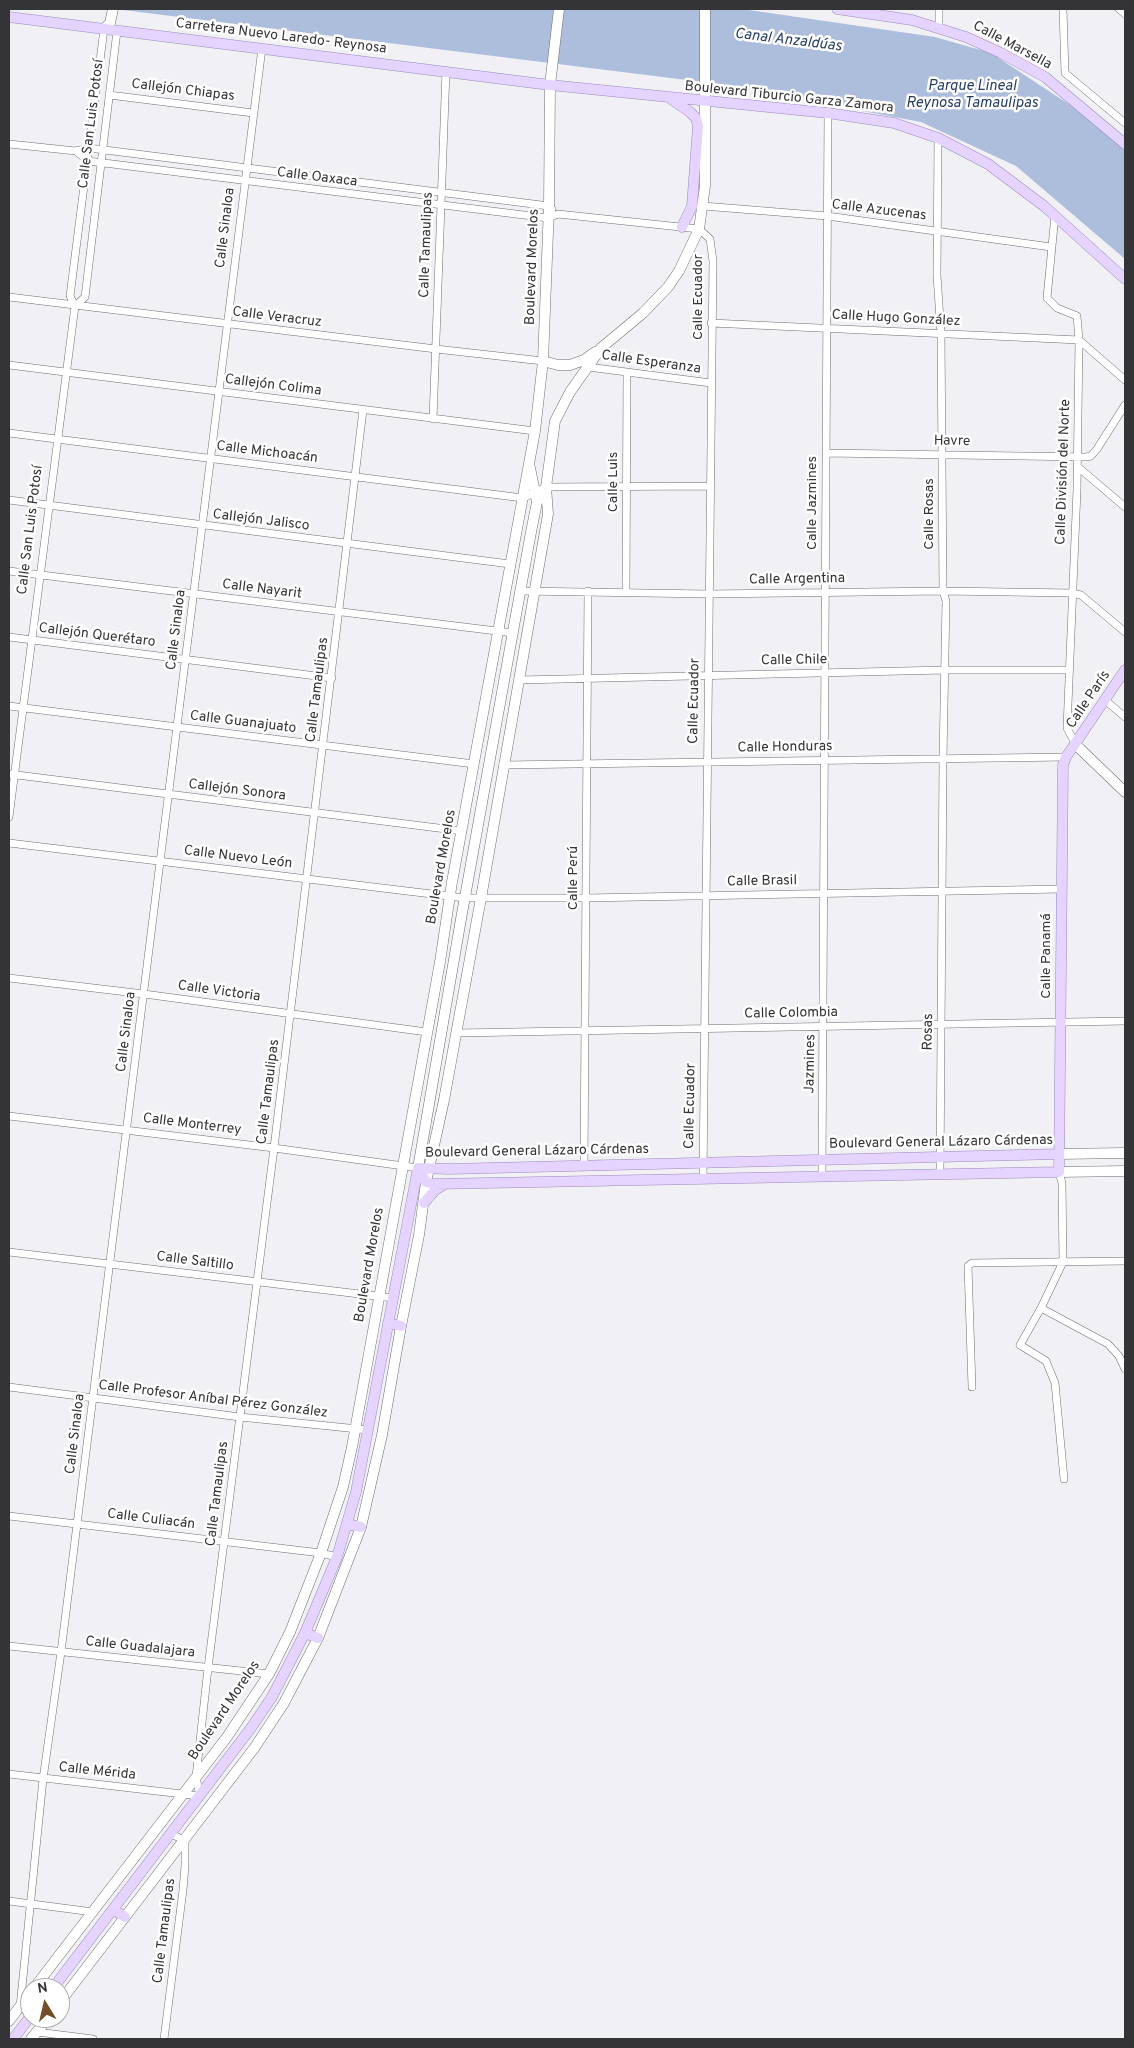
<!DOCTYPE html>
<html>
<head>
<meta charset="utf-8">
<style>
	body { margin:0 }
	#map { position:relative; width:1134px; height:2048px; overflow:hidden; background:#f0f0f5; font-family:Overpass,sans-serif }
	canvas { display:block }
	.frame { position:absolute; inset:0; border:10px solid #343436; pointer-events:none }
	.north { position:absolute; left:20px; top:1978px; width:50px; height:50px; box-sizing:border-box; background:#fff; border:1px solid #aeaeaf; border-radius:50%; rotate:351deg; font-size:14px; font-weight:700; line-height:20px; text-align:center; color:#343436 }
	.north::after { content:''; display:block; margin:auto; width:18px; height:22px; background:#734e29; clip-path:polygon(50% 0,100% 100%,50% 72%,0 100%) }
</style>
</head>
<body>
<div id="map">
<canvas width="1134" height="2048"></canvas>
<div class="frame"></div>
<div class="north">N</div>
</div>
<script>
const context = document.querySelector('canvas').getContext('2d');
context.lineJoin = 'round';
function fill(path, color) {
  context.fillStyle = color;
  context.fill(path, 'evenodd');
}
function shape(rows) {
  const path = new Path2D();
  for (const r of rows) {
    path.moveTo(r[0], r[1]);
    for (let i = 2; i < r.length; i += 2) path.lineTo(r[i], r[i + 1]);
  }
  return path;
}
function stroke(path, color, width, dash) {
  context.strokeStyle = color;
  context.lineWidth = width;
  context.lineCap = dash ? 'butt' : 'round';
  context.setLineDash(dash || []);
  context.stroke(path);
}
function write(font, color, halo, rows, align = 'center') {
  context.font = font + ' Overpass,sans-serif';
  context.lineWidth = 5;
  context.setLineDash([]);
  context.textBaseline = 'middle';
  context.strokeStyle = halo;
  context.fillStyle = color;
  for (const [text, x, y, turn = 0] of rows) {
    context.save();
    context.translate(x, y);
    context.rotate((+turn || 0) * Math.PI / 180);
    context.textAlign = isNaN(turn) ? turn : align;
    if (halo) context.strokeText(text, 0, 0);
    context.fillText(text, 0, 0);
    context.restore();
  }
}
fill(shape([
	[115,9,742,9,935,37,991,53,1073,107,1125,150,1125,259,1016,166,921,122,719,84]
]), '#acbedc');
const street = shape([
	[1063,9,1065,73,1125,123],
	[1119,9,1125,14],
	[939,28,939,9],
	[109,95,253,113],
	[938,138,937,275,941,334,943,591,946,601,943,759,940,1174],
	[9,144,76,151,89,148,549,206,552,209],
	[76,151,88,161,548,218,558,214,699,229,710,239,713,261,703,1179],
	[703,206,827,216,1051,247],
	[1055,215,1047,298,1057,308,1077,316,1079,340,1077,490,1067,728,1076,745],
	[9,297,436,349,543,361],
	[75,306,85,297,117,31],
	[711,323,1079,340],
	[1079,340,1125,380],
	[9,365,535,431],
	[588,367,711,383],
	[433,419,446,71],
	[9,433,523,498,546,487,710,486],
	[826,453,1086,457,1091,456,1097,449,1125,405],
	[1078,467,1125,507],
	[9,500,510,564],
	[9,571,513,633],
	[521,591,708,594,943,591,1072,593,1081,595,1125,632],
	[626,591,627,373],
	[9,637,332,678],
	[520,680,945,670,1069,670],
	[1106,701,1125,717],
	[9,706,474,764],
	[503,765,1066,757],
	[9,774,462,831],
	[9,817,75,306,70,296,104,29],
	[9,843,465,898,586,898,1061,889],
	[9,978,144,994,427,1032],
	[457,1033,1125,1021],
	[9,1116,274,1148,418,1168],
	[584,1165,588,591],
	[1059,1172,1062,1183,1063,1262,1041,1308,1020,1345,1046,1361,1055,1383,1064,1479],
	[822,1177,828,113],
	[9,1252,393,1298],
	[1041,1308,1108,1344,1119,1356,1125,1369],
	[9,1387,240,1417,368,1430],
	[972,1387,968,1266,972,1263,1125,1261],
	[9,1516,321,1553,337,1557],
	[9,1646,269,1674],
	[9,1774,200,1796,196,1777,208,1668,274,1148,363,410],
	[9,1901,93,1912],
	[30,2013,20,2007,43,1779,61,1652,262,48],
	[37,2032,93,2039],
	[164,2039,183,1890,185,1866,185,1840,170,1834]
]);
const secondary = shape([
	[104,29,110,23,113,9],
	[543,361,558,365,570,365,584,360,595,352],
	[530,468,537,502],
	[1076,745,1125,792],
	[1059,1154,1125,1153],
	[418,1168,461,919,531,532,537,502,546,487,555,421,570,392,601,348,643,313,668,287,679,271,699,229,705,186,705,9],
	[1059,1172,1125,1171],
	[34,1988,227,1737,269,1674,290,1632,321,1553,343,1487,352,1447,440,962,452,882,535,431,543,361,549,206,550,85,559,9],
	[60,2002,255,1747,284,1703,318,1638,361,1527,382,1435,401,1326,419,1235,426,1182,444,1100,481,898,548,514,546,487],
	[9,2021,30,1993],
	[31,2039,48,2018]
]);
const primary = shape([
	[837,9,912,20,966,37,1001,53,1045,77,1125,144],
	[9,17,550,85,828,113,894,123,938,138,988,164,1044,206,1125,279],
	[671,99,690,112,696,118,698,126,692,206,682,227],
	[418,1168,426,1182,434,1184,1059,1172,1063,765,1066,757,1125,670],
	[418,1168,449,1169,1059,1154],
	[424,1203,435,1190,445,1184],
	[388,1323,401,1326],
	[347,1524,361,1527],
	[305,1633,318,1638],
	[114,1910,125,1917],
	[53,1988,251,1728,272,1697,305,1633,337,1557,356,1492,418,1168],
	[13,2039,30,2017]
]);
stroke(street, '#6e6e72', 8);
stroke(secondary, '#6e6e72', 11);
stroke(primary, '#9c89b9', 11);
stroke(street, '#fff', 7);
stroke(secondary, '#fff', 10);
stroke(primary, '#e5d4ff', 10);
write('14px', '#343436', '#fff', [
	["Carretera Nuevo Laredo- Reynosa",281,37,7],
	["Calle Marsella",1012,46,28],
	["Callejón Chiapas",183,91,7],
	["Boulevard Tiburcio Garza Zamora",789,98,6],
	["Calle San Luis Potosí",92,124,-83],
	["Calle Oaxaca",317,178,7],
	["Calle Azucenas",879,211,7],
	["Calle Sinaloa",226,228,-83],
	["Calle Tamaulipas",427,245,-88],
	["Boulevard Morelos",533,267,-88],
	["Calle Ecuador",699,297,-90],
	["Calle Veracruz",277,318,7],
	["Calle Hugo González",896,319,3],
	["Calle Esperanza",651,363,8],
	["Callejón Colima",273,386,7],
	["Havre",952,442,1],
	["Calle Michoacán",267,453,7],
	["Calle División del Norte",1064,472,-88],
	["Calle Luis",614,482,-90],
	["Calle Jazmines",813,503,-90],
	["Calle Rosas",930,514,-90],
	["Callejón Jalisco",261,521,7],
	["Calle San Luis Potosí",31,530,-83],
	["Calle Argentina",797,580,-1],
	["Calle Nayarit",262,590,7],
	["Calle Sinaloa",177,630,-83],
	["Callejón Querétaro",97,636,7],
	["Calle Chile",794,661,-1],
	["Calle Tamaulipas",318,690,-83],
	["Calle París",1089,700,-56],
	["Calle Ecuador",695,701,-89],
	["Calle Guanajuato",243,723,7],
	["Calle Honduras",785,748,-1],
	["Callejón Sonora",237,791,7],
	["Calle Nuevo León",238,858,7],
	["Boulevard Morelos",442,867,-80],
	["Calle Perú",574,878,-90],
	["Calle Brasil",762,882,-1],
	["Calle Panamá",1047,956,-90],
	["Calle Victoria",219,992,8],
	["Calle Colombia",791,1014,-1],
	["Calle Sinaloa",127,1032,-83],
	["Rosas",929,1032,-89],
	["Jazmines",811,1064,-89],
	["Calle Tamaulipas",269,1092,-83],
	["Calle Ecuador",691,1106,-89],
	["Calle Monterrey",192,1125,7],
	["Boulevard General Lázaro Cárdenas",941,1143,-1],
	["Boulevard General Lázaro Cárdenas",537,1152,-1],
	["Calle Saltillo",195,1262,7],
	["Boulevard Morelos",370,1265,-80],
	["Calle Profesor Aníbal Pérez González",213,1400,7],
	["Calle Sinaloa",76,1434,-83],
	["Calle Tamaulipas",218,1494,-83],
	["Calle Culiacán",151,1520,7],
	["Calle Guadalajara",140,1648,6],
	["Boulevard Morelos",225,1711,-56],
	["Calle Mérida",97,1772,6],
	["Calle Tamaulipas",165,1931,-83]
]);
write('italic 15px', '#243c65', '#fff', [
	["Canal Anzaldúas",788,41,7],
	["Parque Lineal",972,87],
	["Reynosa Tamaulipas",972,104]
]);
</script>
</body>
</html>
